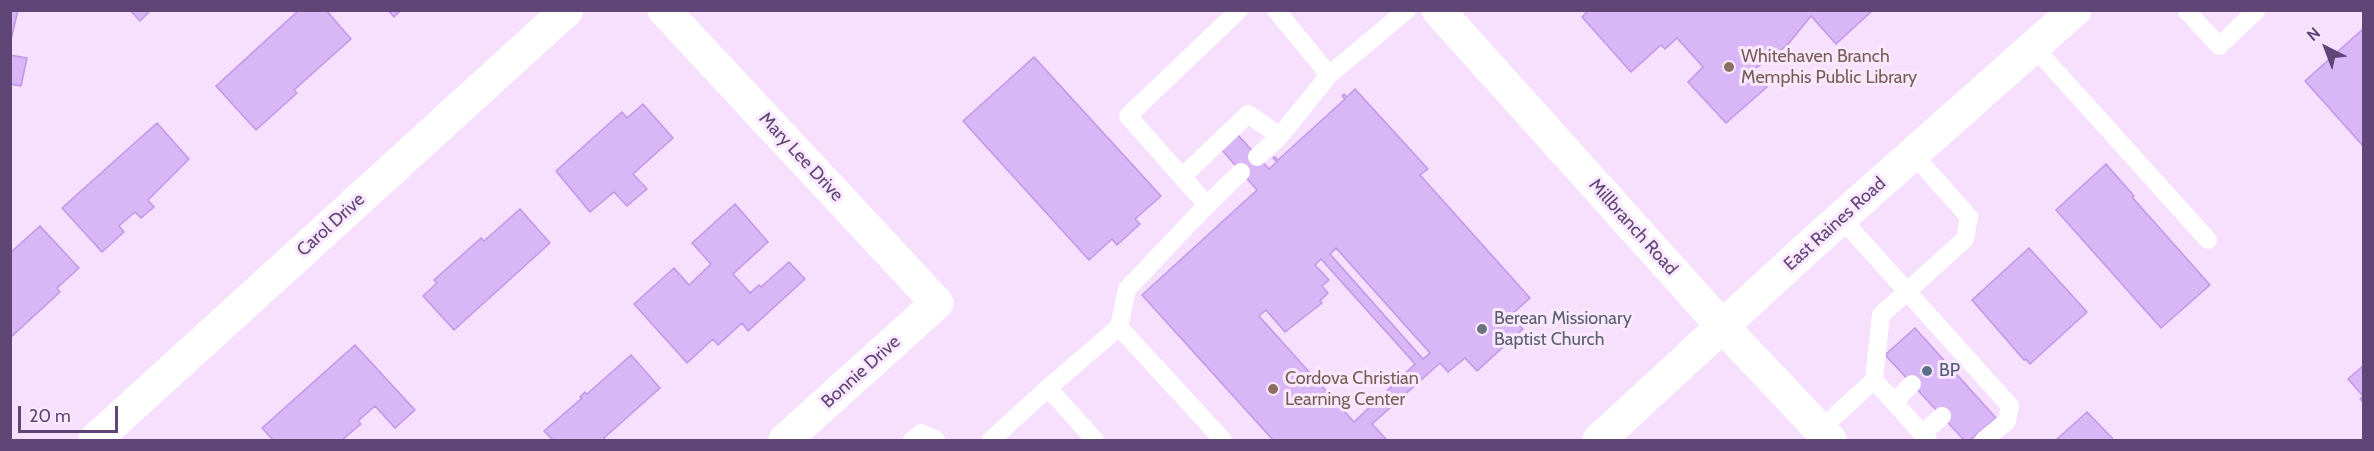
<!DOCTYPE html>
<html>
<head>
<meta charset="utf-8">
<style>
	body { margin:0 }
	#map { position:relative; width:2374px; height:451px; overflow:hidden; background:#f7e0fe; font-family:Cabin,sans-serif }
	canvas { display:block }
	.frame { position:absolute; inset:0; border:12px solid #5f4676; pointer-events:none }
	.north { position:absolute; left:2296px; top:18px; width:60px; height:60px; -webkit-text-stroke:4px #fae8ff; paint-order:stroke; rotate:318deg; font-size:16px; font-weight:700; line-height:24px; text-align:center; color:#5f4676 }
	.north::after { content:''; display:block; margin:auto; width:21px; height:27px; background:#5f4676; clip-path:polygon(50% 0,100% 100%,50% 72%,0 100%) }
	.scale { position:absolute; left:18px; top:406px; width:100px; height:27px; box-sizing:border-box; border:3px solid #5f4676; border-top:0; padding-left:8px; font-size:18px; line-height:21px; white-space:nowrap; color:#5f4676; -webkit-text-stroke:4px #fae8ff; paint-order:stroke }
</style>
</head>
<body>
<div id="map">
<canvas width="2374" height="451"></canvas>
<div class="frame"></div>
<div class="north">N</div>
<div class="scale">20 m</div>
</div>
<script>
const context = document.querySelector('canvas').getContext('2d');
context.lineJoin = 'round';
function fill(path, color) {
  context.fillStyle = color;
  context.fill(path, 'evenodd');
}
function shape(rows) {
  const path = new Path2D();
  for (const r of rows) {
    path.moveTo(r[0], r[1]);
    for (let i = 2; i < r.length; i += 2) path.lineTo(r[i], r[i + 1]);
  }
  return path;
}
function stroke(path, color, width, dash) {
  context.strokeStyle = color;
  context.lineWidth = width;
  context.lineCap = dash ? 'butt' : 'round';
  context.setLineDash(dash || []);
  context.stroke(path);
}
function write(font, color, halo, rows, align = 'center') {
  context.font = font + ' Cabin,sans-serif';
  context.lineWidth = 6;
  context.setLineDash([]);
  context.textBaseline = 'middle';
  context.strokeStyle = halo;
  context.fillStyle = color;
  for (const [text, x, y, turn = 0] of rows) {
    context.save();
    context.translate(x, y);
    context.rotate((+turn || 0) * Math.PI / 180);
    context.textAlign = isNaN(turn) ? turn : align;
    if (halo) context.strokeText(text, 0, 0);
    context.fillText(text, 0, 0);
    context.restore();
  }
}
const building = shape([
	[10,10,18,10,10,44,10,10],
	[130,10,151,10,140,21,130,10],
	[299,10,326,10,351,39,294,90,297,93,256,130,216,86,299,10],
	[388,10,401,10,394,17,388,10],
	[1589,10,1873,10,1836,44,1811,16,1789,43,1773,57,1752,70,1767,87,1726,123,1688,82,1703,67,1677,38,1665,49,1661,45,1631,72,1582,17,1589,10],
	[2364,28,2364,147,2305,81,2364,28],
	[10,55,27,58,21,86,10,84,10,55],
	[1034,57,1161,196,1135,219,1140,224,1117,245,1112,239,1089,260,963,121,1034,57],
	[1355,89,1428,169,1420,175,1530,298,1511,315,1523,329,1477,371,1465,358,1448,372,1440,363,1372,424,1387,440,1273,440,1142,295,1257,190,1221,149,1237,134,1269,169,1277,162,1273,158,1275,157,1278,160,1345,99,1342,96,1344,94,1347,97,1355,89],
	[1336,248,1430,353,1423,359,1330,254,1336,248],
	[1321,259,1415,364,1354,422,1259,316,1266,310,1285,332,1322,303,1320,301,1328,293,1322,286,1329,280,1315,265,1321,259],
	[643,104,673,138,633,174,647,189,627,206,614,192,590,212,556,171,622,112,627,118,643,104],
	[157,123,189,159,148,200,154,207,141,218,135,212,119,226,124,232,102,252,62,208,157,123],
	[2106,164,2134,196,2132,197,2210,285,2161,328,2056,210,2106,164],
	[735,204,768,242,733,274,750,293,759,285,761,287,789,262,805,279,748,331,742,323,718,345,713,339,687,363,634,304,674,268,689,285,711,264,692,243,735,204],
	[520,209,550,243,454,330,423,296,437,283,434,280,481,238,484,241,520,209],
	[40,226,79,268,57,288,60,292,10,338,10,253,40,226],
	[2029,248,2087,312,2030,364,2026,359,2024,360,1972,300,2029,248],
	[1915,328,1996,418,1970,440,1964,440,1887,357,1886,354,1915,328],
	[355,345,415,410,395,428,375,406,358,421,361,424,342,440,273,440,262,428,355,345],
	[631,355,660,388,604,438,605,440,553,440,544,431,582,398,580,397,585,392,587,394,631,355],
	[2364,365,2364,403,2360,399,2363,396,2348,379,2364,365],
	[2087,412,2114,440,2056,440,2087,412]
]);
fill(building, '#d9b6f5');
stroke(building, '#c296e8', 1.5);
stroke(shape([
	[1276,10,1329,75,1407,10],
	[2186,10,2219,46,2257,10],
	[2034,47,2208,240],
	[1257,157,1280,136,1329,75],
	[1183,176,1248,114,1280,136],
	[1207,205,1241,172],
	[1841,218,2010,406,2007,421,1984,440],
	[1119,327,1127,289,1207,205,1128,116,1239,10],
	[1874,380,1928,440],
	[1048,388,1119,327,1223,440],
	[1894,402,1912,384],
	[1820,430,1874,380,1881,315,1965,239,1969,217,1913,154],
	[1922,434,1942,416],
	[912,440,921,433,936,440],
	[991,440,1048,388,1095,440]
]), '#fff', 18);
stroke(shape([
	[664,10,937,303,785,440],
	[95,440,567,10]
]), '#fff', 33);
stroke(shape([
	[1438,10,1723,327,1830,440],
	[1599,440,1815,241,2075,10]
]), '#fff', 33);
for (const [x, y, r, color] of [
	[1729,67,6,"#8d6e63"],
	[1482,329,6,"#6b7280"],
	[1927,371,6,"#5c6f8a"],
	[1273,389,6,"#8d6e63"]
]) {
  const dot = new Path2D();
  dot.arc(x, y, r, 0, 2 * Math.PI);
  context.fillStyle = color;
  context.fill(dot);
  stroke(dot, '#fae8ff', 2);
}
write('18px', '#785e54', '#fae8ff', [
	["Whitehaven Branch",1741,57],
	["Memphis Public Library",1741,78],
	["Cordova Christian",1285,379],
	["Learning Center",1285,400]
], 'left');
write('18px', '#5f4676', '#fae8ff', [
	["Mary Lee Drive",801,157,47],
	["East Raines Road",1835,224,-42],
	["Carol Drive",331,225,-42],
	["Millbranch Road",1633,227,48],
	["Bonnie Drive",861,372,-42]
]);
write('18px', '#5b616d', '#fae8ff', [
	["Berean Missionary",1494,319],
	["Baptist Church",1494,340]
], 'left');
write('18px', '#4e5e75', '#fae8ff', [
	["BP",1939,371]
], 'left');
</script>
</body>
</html>
